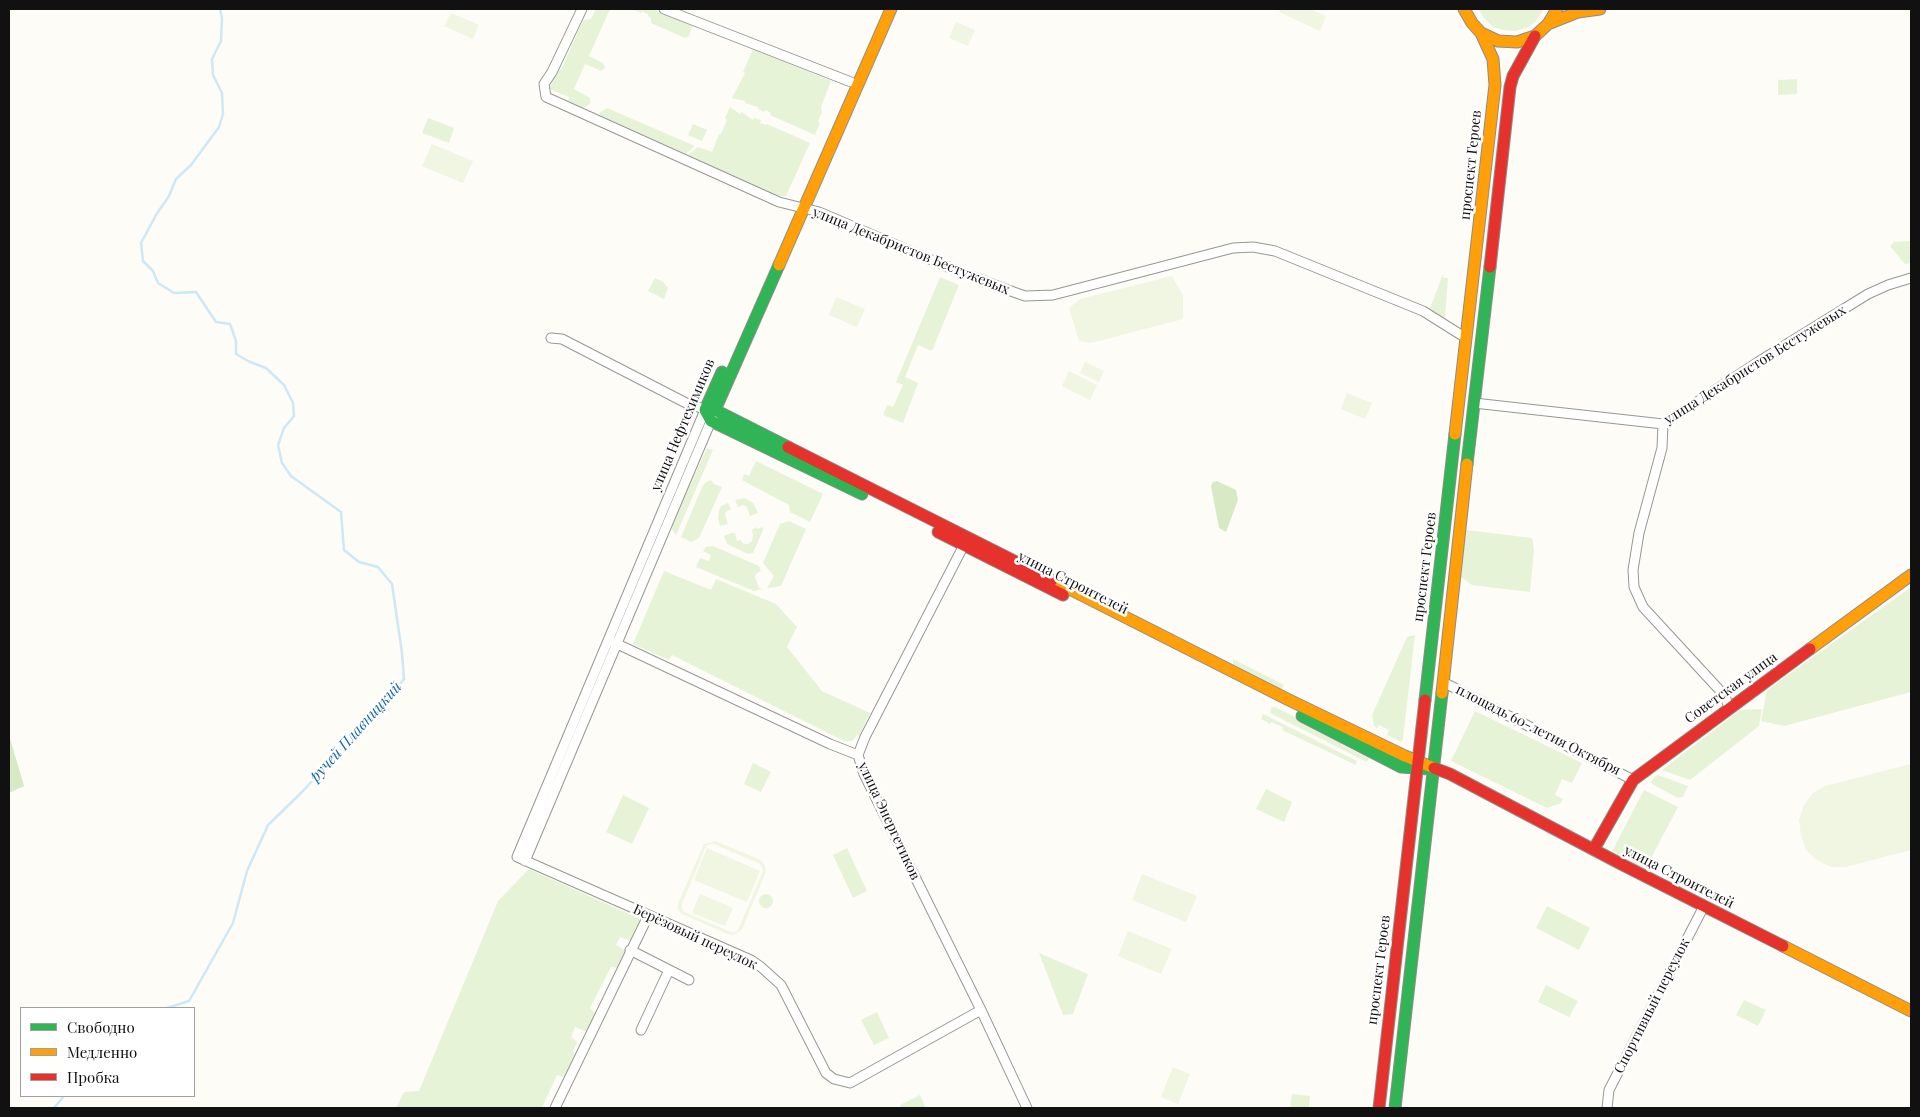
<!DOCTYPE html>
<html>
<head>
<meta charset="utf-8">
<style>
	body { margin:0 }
	#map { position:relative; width:1920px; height:1117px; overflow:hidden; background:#fdfcf7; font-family:"Playfair Display",serif }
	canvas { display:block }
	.frame { position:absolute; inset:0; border:10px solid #111; pointer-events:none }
	.legend { position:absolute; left:20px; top:1007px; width:175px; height:90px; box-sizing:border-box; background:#fff; border:1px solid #a0a0a0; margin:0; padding:6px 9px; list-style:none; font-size:15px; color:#111 }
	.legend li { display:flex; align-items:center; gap:10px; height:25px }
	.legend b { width:25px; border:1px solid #a0a0a0 }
</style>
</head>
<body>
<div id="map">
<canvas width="1920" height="1117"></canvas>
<div class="frame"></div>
<ul class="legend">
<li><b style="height:6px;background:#30b455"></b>Свободно</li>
<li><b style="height:6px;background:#ff9f0a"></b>Медленно</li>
<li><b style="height:6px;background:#e5322d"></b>Пробка</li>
</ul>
</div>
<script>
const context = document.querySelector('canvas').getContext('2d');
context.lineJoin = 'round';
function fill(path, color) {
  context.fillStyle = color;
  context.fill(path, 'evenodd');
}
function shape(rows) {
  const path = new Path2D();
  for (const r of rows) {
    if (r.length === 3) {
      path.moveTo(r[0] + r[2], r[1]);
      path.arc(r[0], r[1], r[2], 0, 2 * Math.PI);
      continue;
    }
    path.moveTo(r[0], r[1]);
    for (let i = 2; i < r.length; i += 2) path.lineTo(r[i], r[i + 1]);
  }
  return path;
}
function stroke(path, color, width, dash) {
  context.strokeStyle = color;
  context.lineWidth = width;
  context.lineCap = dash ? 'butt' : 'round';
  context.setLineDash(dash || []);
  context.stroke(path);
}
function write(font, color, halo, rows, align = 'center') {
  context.font = font + ' "Playfair Display",serif';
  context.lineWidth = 5;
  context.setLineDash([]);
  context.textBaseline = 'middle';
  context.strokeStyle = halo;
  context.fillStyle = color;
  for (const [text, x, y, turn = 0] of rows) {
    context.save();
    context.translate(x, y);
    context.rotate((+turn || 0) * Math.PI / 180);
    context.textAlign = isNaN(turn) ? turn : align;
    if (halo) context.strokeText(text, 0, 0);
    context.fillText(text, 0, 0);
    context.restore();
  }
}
fill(shape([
	[596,9,610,9,589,56,603,63,605,68,601,71,585,64,574,89,590,98,590,104,583,108,568,101,569,97,549,89,557,69,561,70,583,20,591,19],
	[631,9,653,9,691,25,692,27,689,36,685,38,651,23,651,18,648,16,648,14,642,11,641,13],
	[1478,9,1544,9,1535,22,1526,28,1515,31,1504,30,1493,27,1485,19],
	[753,49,831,81,821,107,822,112,818,122,820,123,815,135,770,115,771,113,766,110,764,112,758,109,758,107,745,103,745,101,732,98,745,73,743,72],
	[1797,79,1797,94,1778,95,1778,80],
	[730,107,740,114,742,112,753,120,754,118,761,120,760,123,766,125,767,124,810,143,786,196,779,196,772,194,688,155,698,147,712,152,719,134,721,134,727,120,725,118],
	[607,108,695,146,686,154,601,116,599,113],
	[428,118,454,128,449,143,422,133],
	[693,124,707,130,702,141,688,135],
	[1911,241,1911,263,1905,264,1890,246,1894,242],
	[1443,274,1444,278,1448,278,1445,318,1429,311],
	[940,277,959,285,932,351,918,345,905,377,918,383,903,423,883,415,887,405,893,407,903,385,896,382],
	[655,278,663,282,668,288,664,299,648,291],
	[707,448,713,450,676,535,672,529,672,525],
	[756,461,823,494,810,522,790,512,789,505,742,480,744,474,749,476],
	[711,480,714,484,722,487,699,538,691,542,681,537,703,485,706,482],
	[745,498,753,503,758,513,750,516,747,507,743,505,738,507,735,500],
	[728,503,731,509,727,511,725,514,728,524,720,526,718,518,719,510,721,506],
	[789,521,806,529,781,586,767,588,774,576,763,563,780,524],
	[756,527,757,529,763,527,763,530,753,553,748,554,727,544,724,536,731,533,735,533,737,541,740,540,744,544,748,544,752,541,753,535,752,530],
	[1466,530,1532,538,1534,549,1530,592,1472,585,1461,577],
	[713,546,759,566,761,571,756,574,755,577,759,588,763,589,754,591,696,567,700,558,709,561,711,555,703,551,706,547],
	[664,571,711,590,716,579,776,604,797,627,787,647,822,691,870,713,859,736,857,735,852,741,844,741,672,655,669,660,633,644],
	[1911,587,1911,692,1784,726,1761,721,1767,690],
	[1415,635,1403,738,1402,742,1387,735,1389,730,1379,725,1377,728,1374,726,1372,715,1407,637],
	[1233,659,1284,685,1282,689,1278,691,1233,666],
	[1275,707,1337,738,1342,745,1369,758,1367,762,1270,713,1271,708],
	[1762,709,1759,726,1690,780,1662,770,1740,710],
	[1475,711,1582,763,1572,783,1562,779,1555,795,1563,799,1561,803,1547,808,1451,761],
	[1263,714,1357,761,1356,765,1282,730,1283,727,1271,722,1270,724,1261,719],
	[753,763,771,772,761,792,744,784],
	[1658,775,1688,786,1683,797,1678,798,1652,784,1651,782,1655,776],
	[1266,789,1292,802,1284,822,1256,809],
	[1644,790,1678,807,1648,864,1643,868,1612,851],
	[623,795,649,808,632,844,606,832],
	[847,848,867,891,853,898,833,855],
	[529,869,640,919,631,941,620,937,616,945,626,951,619,968,611,967,590,1008,595,1013,587,1032,575,1027,571,1037,577,1042,573,1051,576,1058,568,1075,563,1077,557,1075,542,1108,396,1108,404,1092,419,1091,498,901],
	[766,901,7],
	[1547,906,1590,928,1579,950,1536,928],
	[1039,953,1088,974,1073,1014,1063,1015],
	[1546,985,1578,1001,1569,1017,1538,1002],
	[1744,1000,1766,1010,1758,1026,1736,1015],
	[877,1012,889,1038,874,1045,861,1020],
	[1292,1094,1310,1096,1309,1108,1290,1108],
	[920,1095,926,1108,901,1108,900,1105]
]), '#e7f3d7');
fill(shape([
	[1217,481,1236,490,1238,500,1226,532,1219,528,1211,486,1213,482],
	[9,735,24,786,9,793]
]), '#d8eac5');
fill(shape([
	[1281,9,1310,9,1326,16,1320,31,1279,12],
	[451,13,479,25,473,39,444,26],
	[956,22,975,30,968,46,949,38],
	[432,144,473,161,463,183,422,166],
	[1172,276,1183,296,1183,319,1091,343,1079,341,1069,308,1080,299],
	[836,297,865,309,857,327,829,315],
	[1085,362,1104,371,1099,382,1080,373],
	[1069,371,1097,385,1090,400,1062,386],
	[1347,393,1372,403,1365,419,1341,409],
	[1911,764,1911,850,1845,867,1831,867,1817,860,1806,850,1801,835,1799,820,1804,805,1813,793,1825,786],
	[715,841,761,860,765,866,766,872,742,929,736,934,730,935,682,914,678,910,678,903,704,844],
	[710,844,714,844,760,864,762,868,763,871,739,928,736,932,731,932,684,912,682,909,682,904,706,846],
	[707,848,760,871,747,902,694,880],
	[1142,874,1197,896,1186,922,1132,900],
	[700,894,733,908,725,926,692,913],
	[1128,931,1172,949,1161,974,1118,956],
	[1173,1067,1190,1074,1178,1104,1161,1097]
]), '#f0f6e1');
stroke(shape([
	[167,1008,189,1001,233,923,247,871,268,825,302,792,342,749,357,730,394,692,404,679,402,653,392,584,378,567,359,562,344,550,341,512,291,476,282,463,278,445,284,428,294,416,293,403,284,385,266,368,250,362,236,354,236,341,230,324,216,322,196,292,174,293,158,283,153,271,143,261,141,243,156,215,169,196,176,179,191,165,219,127,223,114,222,93,213,75,212,59,221,41,222,18,220,9],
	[54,1108,64,1096]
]), '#cde8f7', 2.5);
const street = shape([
	[582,9,552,72,544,84,546,97,779,202,819,212,943,265,1005,289,1025,296,1053,295,1233,248,1253,247,1275,251,1423,311,1466,338],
	[664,9,851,82],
	[551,338,562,339,688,404,708,410],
	[1474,403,1663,424,1758,362,1868,294,1888,285,1911,278],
	[705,410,517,857,751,960,761,967,781,985,826,1073,834,1079,850,1083,981,1010],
	[1663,424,1662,448,1639,533,1633,570,1634,587,1643,607,1725,696,1729,708],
	[613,642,830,744,858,755,864,774,981,1010,1027,1108],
	[1443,682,1633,780],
	[858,755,865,737,966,541],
	[525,861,713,416],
	[630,950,689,980],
	[641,1030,669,970],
	[555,1108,648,916],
	[1607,1108,1609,1090,1704,906]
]);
const fast = shape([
	[779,265,715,410,788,447],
	[722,372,705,410,711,421,862,494],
	[1467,464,1490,267],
	[1425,700,1455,434],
	[1302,716,1401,767,1429,769],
	[1395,1108,1442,693]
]);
const slow = shape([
	[1464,9,1472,23,1481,33,1498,41,1517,42,1535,36,1548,24,1557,9],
	[1548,24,1578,12,1600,9],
	[779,265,891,9],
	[1455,434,1495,85,1493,59,1481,33],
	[1052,580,1287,699,1405,756,1434,768],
	[1810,649,1911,575],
	[1442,693,1467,464],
	[1783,946,1911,1011]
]);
const jam = shape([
	[1490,267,1510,87,1513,76,1535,36],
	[788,447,1052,580],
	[938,532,1063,595],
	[1434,768,1450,774,1619,863,1783,946],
	[1594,849,1633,780,1810,649],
	[1379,1108,1425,700]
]);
stroke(street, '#979795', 11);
stroke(fast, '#8e8d8b', 13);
stroke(slow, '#8e8d8b', 13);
stroke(jam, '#8e8d8b', 13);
stroke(street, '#fffffe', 9);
stroke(fast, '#30b455', 11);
stroke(slow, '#ff9f0a', 11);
stroke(jam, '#e5322d', 11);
write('14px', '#111', '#fff', [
	["проспект Героев",1471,165,-84],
	["улица Декабристов Бестужевых",911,251,22],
	["улица Декабристов Бестужевых",1755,365,-32],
	["улица Нефтехимиков",683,425,-67],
	["проспект Героев",1425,567,-83],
	["улица Строителей",1073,583,27],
	["Советская улица",1731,688,-36],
	["площадь 60-летия Октября",1538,730,27],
	["улица Энергетиков",889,821,65],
	["улица Строителей",1679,877,27],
	["Берёзовый переулок",695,937,25],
	["проспект Героев",1379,970,-83],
	["Спортивный переулок",1652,1006,-63]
]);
write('italic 15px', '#1768a6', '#fff', [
	["ручей Плавницкий",356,732,-48]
]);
</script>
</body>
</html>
